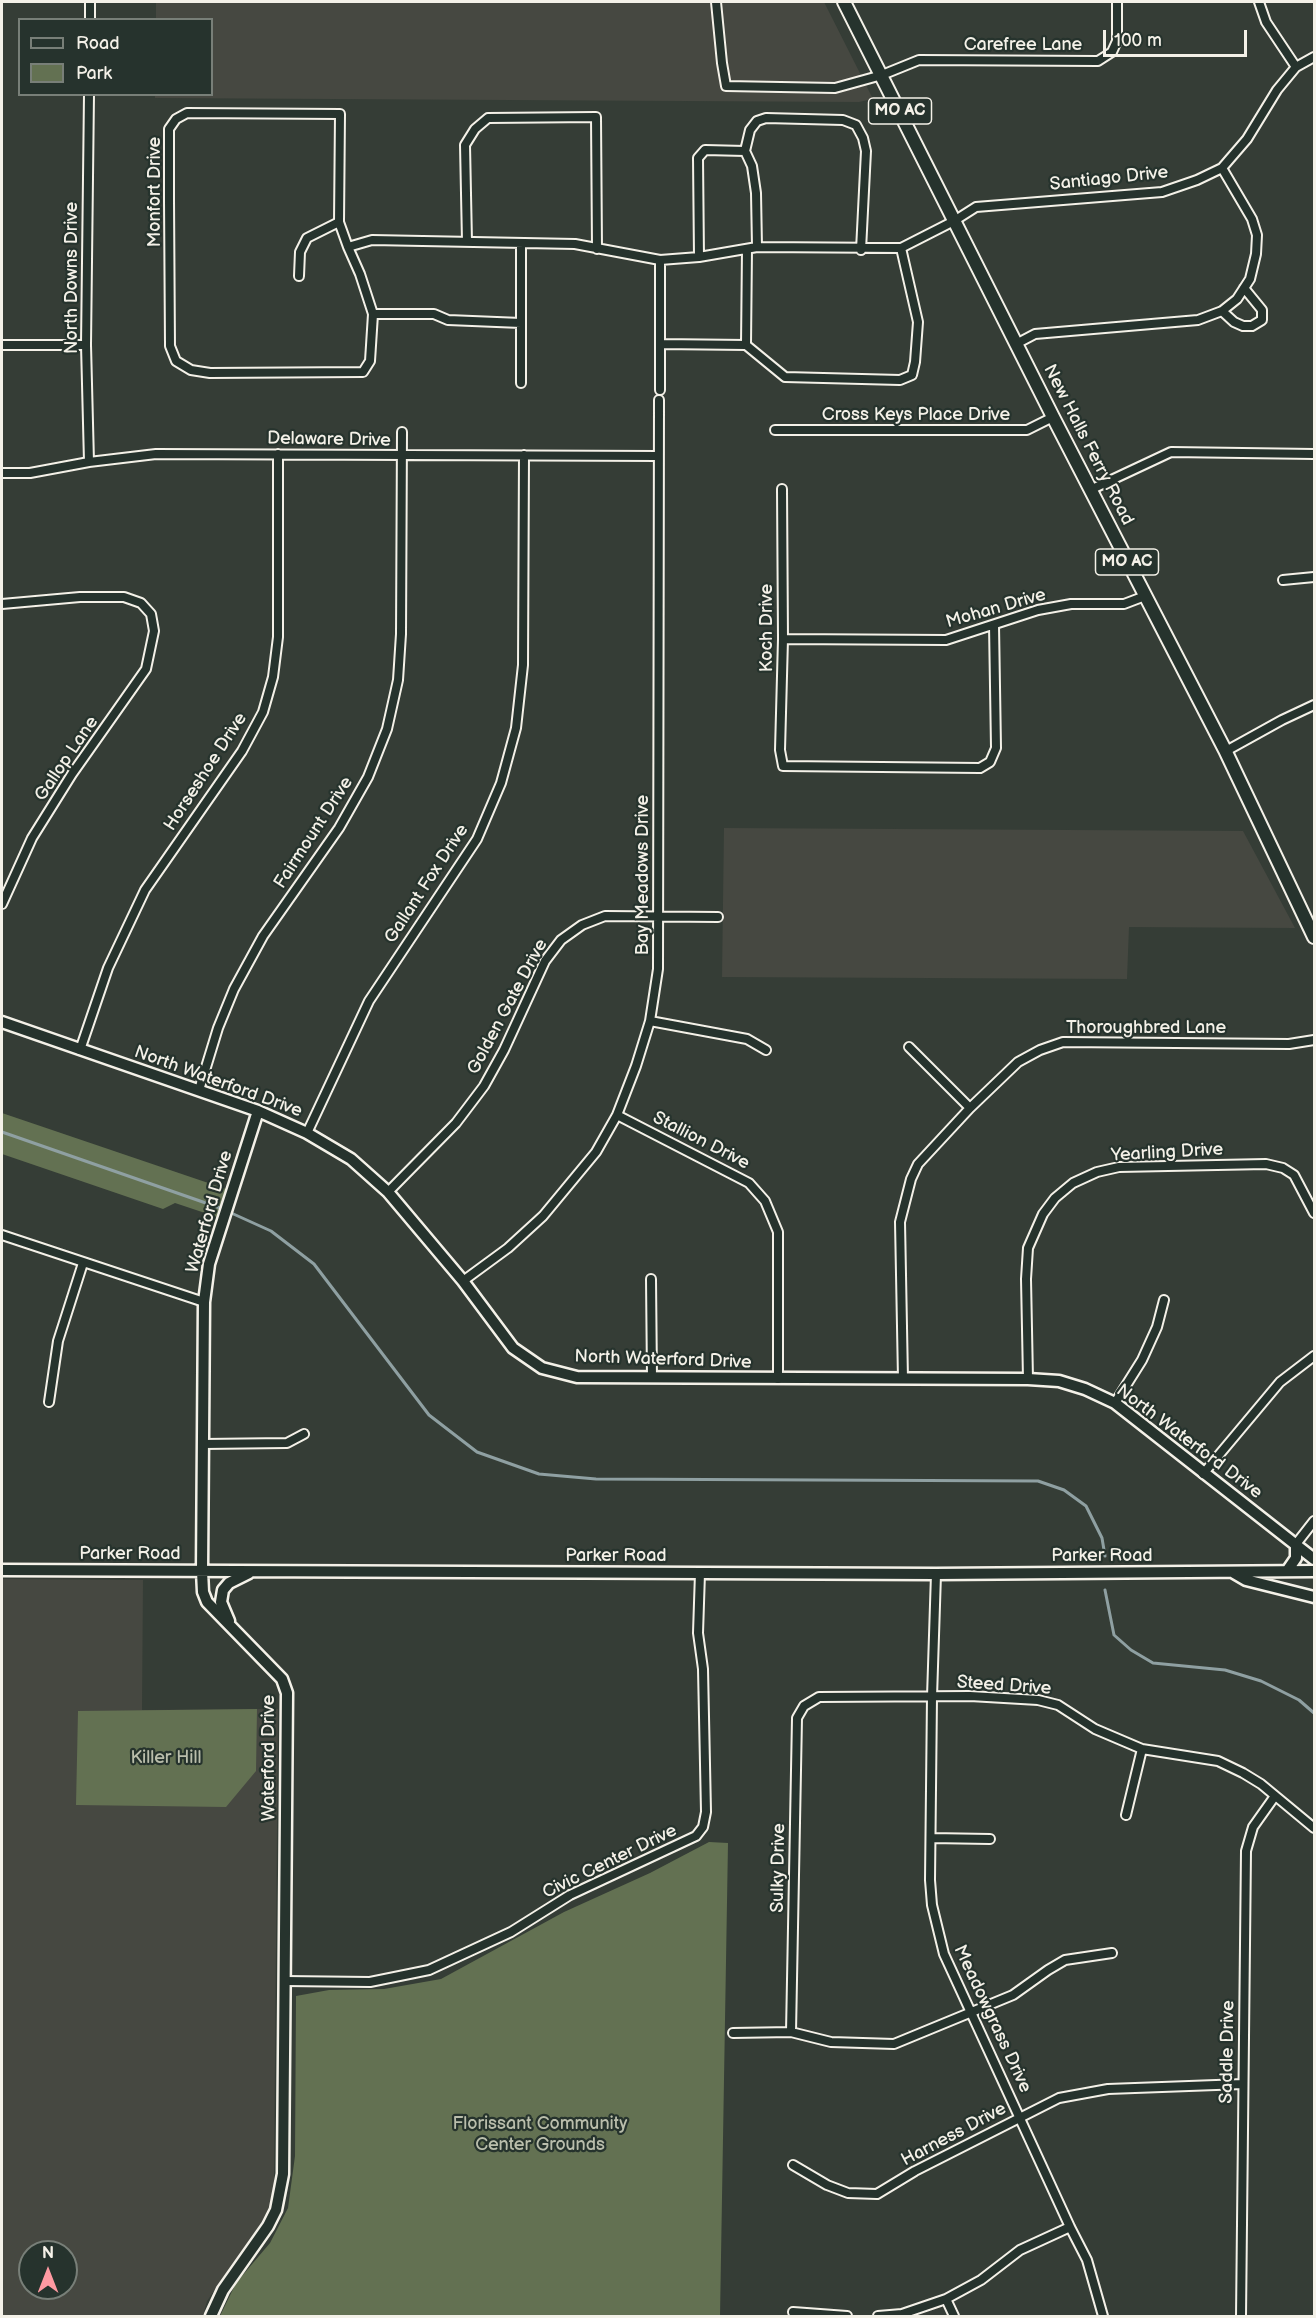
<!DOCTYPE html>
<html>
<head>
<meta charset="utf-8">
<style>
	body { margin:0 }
	#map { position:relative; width:1316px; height:2318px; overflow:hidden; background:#353d36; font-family:"Balsamiq Sans",sans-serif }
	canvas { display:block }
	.frame { position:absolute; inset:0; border:3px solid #f4f1e8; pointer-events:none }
	.legend { position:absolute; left:18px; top:18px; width:195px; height:78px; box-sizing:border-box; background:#26332d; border:2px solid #787f78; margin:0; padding:8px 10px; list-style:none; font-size:18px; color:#f4f1e8 }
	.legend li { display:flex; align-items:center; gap:12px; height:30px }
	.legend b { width:30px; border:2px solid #787f78 }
	.north { position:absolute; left:18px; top:2240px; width:60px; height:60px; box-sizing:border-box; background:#26332d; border:2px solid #787f78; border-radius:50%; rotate:0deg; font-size:16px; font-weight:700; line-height:24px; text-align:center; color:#f4f1e8 }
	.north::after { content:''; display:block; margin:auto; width:21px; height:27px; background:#ff9aa2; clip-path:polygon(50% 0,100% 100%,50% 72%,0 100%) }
	.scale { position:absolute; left:1103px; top:30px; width:144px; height:27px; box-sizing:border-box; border:3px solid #f4f1e8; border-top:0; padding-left:8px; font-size:18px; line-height:21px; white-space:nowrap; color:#f4f1e8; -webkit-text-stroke:4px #26332d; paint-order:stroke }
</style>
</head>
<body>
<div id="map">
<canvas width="1316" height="2318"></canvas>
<div class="frame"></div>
<ul class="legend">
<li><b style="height:8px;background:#26332d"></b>Road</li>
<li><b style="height:16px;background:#637152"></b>Park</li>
</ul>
<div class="north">N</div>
<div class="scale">100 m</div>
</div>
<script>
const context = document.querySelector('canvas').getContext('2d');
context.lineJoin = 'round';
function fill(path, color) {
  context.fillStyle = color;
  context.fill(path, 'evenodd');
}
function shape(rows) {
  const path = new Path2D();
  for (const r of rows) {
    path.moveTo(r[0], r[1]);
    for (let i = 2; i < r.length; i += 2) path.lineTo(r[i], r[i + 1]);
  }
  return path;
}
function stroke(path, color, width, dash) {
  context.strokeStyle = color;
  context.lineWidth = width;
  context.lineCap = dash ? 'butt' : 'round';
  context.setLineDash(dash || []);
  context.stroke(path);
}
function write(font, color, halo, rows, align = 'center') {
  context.font = font + ' "Balsamiq Sans",sans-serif';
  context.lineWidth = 4.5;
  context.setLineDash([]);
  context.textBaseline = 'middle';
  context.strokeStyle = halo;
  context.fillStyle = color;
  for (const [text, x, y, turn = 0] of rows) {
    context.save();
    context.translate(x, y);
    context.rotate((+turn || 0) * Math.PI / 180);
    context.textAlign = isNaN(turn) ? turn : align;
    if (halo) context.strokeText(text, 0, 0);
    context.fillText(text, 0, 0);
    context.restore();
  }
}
fill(shape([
	[156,2,824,2,873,99,859,102,155,98,155,95,212,94,212,20,156,19],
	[724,828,1243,831,1295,928,1129,927,1127,979,722,977],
	[2,1579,143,1580,142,1710,278,1709,274,2185,270,2205,262,2222,207,2301,203,2316,2,2316],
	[30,2252,66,2252,66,2288,30,2288]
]), '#464841');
fill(shape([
	[2,1113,226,1189,217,1217,175,1203,163,1209,2,1154],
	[257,1709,256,1771,226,1807,76,1805,78,1711],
	[709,1842,728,1843,720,2316,220,2316,236,2283,270,2243,288,2208,295,2156,296,1996,329,1990,384,1989,441,1979,564,1912,650,1873]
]), '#637152');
stroke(shape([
	[2,1132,223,1209],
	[229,1212,271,1231,314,1264,429,1415,477,1452,539,1474,596,1479,1038,1481,1064,1490,1086,1506,1102,1538,1105,1556],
	[1105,1590,1114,1635,1131,1650,1153,1663,1225,1670,1261,1681,1299,1700,1314,1713]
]), '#8fa0a2', 3);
const street = shape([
	[716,2,722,63,726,86,835,88,882,75,919,60,1098,61,1112,52,1117,41,1117,2],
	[1259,2,1266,22,1296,67],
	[90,20,90,2],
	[89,94,86,345,89,462],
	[745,151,752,166,756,193,757,247],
	[339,222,348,247,372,240,575,244,660,260,699,257,757,247,901,248,954,221,976,207,1162,192,1197,180,1222,168,1247,139,1277,90,1296,67,1314,57],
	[467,242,465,145,475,129,488,118,596,117,597,249],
	[699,257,698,158,705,150,745,151,750,130,757,121,766,118,843,120,856,125,863,138,866,151,861,250],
	[660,260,660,390],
	[299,276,300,252,307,238,339,222,340,114,187,113,176,119,169,129,169,200,170,346,176,361,191,370,210,373,363,372,370,361,373,314,360,274,348,247],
	[1222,311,1234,322,1243,326,1252,326,1262,320,1262,310,1244,288],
	[373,314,434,314,448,320,521,323],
	[660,344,746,345,785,377,900,380,912,375,915,362,918,322,901,248],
	[1016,344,1035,334,1198,320,1222,311,1237,299,1250,279,1256,254,1257,235,1252,219,1222,168],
	[2,345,86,345],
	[746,345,747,249],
	[521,383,521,243],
	[775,430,1027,430,1053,417],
	[2,473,30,473,89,462,156,454,658,456],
	[782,489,783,639,780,750,783,766,980,768,990,762,996,748,994,625],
	[1090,490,1171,452,1314,454],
	[1283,580,1314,577],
	[2,604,80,597,124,597,141,603,151,614,154,631,146,669,72,774,32,838,2,904],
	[783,639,946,640,1038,610,1071,604,1124,604,1145,596],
	[1226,751,1282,720,1314,705],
	[650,1021,747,1039,766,1050],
	[909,1047,970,1108],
	[80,1050,108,968,145,890,242,751,263,712,273,677,278,637,278,454],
	[199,1090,218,1028,234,989,263,936,339,828,368,777,387,729,398,680,401,634,402,432],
	[617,1115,749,1183,765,1201,778,1232,778,1379],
	[307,1133,369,1001,477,839,501,783,516,728,523,665,524,455],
	[388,1192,456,1123,484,1086,504,1050,545,961,561,940,582,925,605,916,718,917],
	[2,1235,204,1302],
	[651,1279,652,1378],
	[463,1281,508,1248,543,1216,596,1152,617,1115,636,1066,650,1021,658,969,659,400],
	[903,1379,900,1222,911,1179,918,1164,970,1108,1018,1062,1040,1050,1063,1042,1289,1044,1314,1040],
	[1028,1379,1026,1279,1028,1248,1043,1214,1055,1198,1073,1183,1097,1172,1119,1167,1266,1164,1283,1168,1294,1175,1314,1213],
	[49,1402,58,1341,83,1263],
	[1115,1403,1142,1360,1157,1327,1164,1300],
	[203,1444,287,1443,304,1434],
	[1203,1474,1280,1382,1314,1356],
	[1296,1544,1314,1521],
	[936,1574,932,1697,930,1880,932,1905,944,1954,1070,2227,1087,2260,1103,2316],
	[1126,1815,1142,1749],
	[931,1838,990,1839],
	[285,1981,370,1982,429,1970,511,1932,570,1895,696,1836,703,1827,706,1812,703,1669,698,1633,700,1573],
	[791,2032,797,1718,804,1706,819,1697,970,1696,1038,1700,1058,1705,1095,1729,1142,1749,1218,1761,1243,1773,1261,1784,1314,1828],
	[733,2033,791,2032,831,2042,894,2044,1013,1995,1048,1970,1065,1960,1112,1953],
	[793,2165,827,2185,848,2193,877,2194,915,2171,1059,2098,1108,2089,1243,2084],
	[946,2299,954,2316],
	[793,2312,847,2316],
	[878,2316,902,2314,946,2299,981,2280,1020,2250,1070,2227],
	[1241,2316,1246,1851,1253,1827,1275,1796]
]);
const secondary = shape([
	[2,1022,258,1111,307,1133,351,1159,388,1192,463,1281,513,1348,542,1368,577,1377,1028,1379,1059,1381,1085,1389,1115,1403,1314,1559],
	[2,1570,936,1574,1314,1571],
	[1287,1571,1296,1558,1296,1544],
	[1234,1573,1246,1580,1314,1597],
	[229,1621,221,1602,223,1590,229,1583,249,1573],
	[211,2316,223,2290,268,2226,276,2210,283,2174,287,1693,282,1679,207,1602,203,1592,202,1571,204,1302,209,1264,258,1111]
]);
const primary = shape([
	[844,2,1053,417,1225,750,1314,937]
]);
stroke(street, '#f4f1e8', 12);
stroke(secondary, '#f4f1e8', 15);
stroke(primary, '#f4f1e8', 16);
stroke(street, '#26332d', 8);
stroke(secondary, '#26332d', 10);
stroke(primary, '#26332d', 12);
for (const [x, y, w] of [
	[900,111,63],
	[1127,562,63]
]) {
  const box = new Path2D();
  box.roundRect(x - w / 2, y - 13, w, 26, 4.5);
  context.fillStyle = '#26332d';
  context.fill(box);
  stroke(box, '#f4f1e8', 1.5);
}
write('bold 16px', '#f4f1e8', null, [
	["MO AC",900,111],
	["MO AC",1127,562]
]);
write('18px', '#f4f1e8', '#26332d', [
	["Carefree Lane",1023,45],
	["Santiago Drive",1109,179,-6],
	["Monfort Drive",155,192,-90],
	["North Downs Drive",72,278,-90],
	["Cross Keys Place Drive",916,415],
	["Delaware Drive",329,440,1],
	["New Halls Ferry Road",1088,445,63],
	["Mohan Drive",996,609,-16],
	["Koch Drive",767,628,-90],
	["Gallop Lane",67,759,-56],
	["Horseshoe Drive",206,772,-57],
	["Fairmount Drive",314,833,-57],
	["Bay Meadows Drive",643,875,-90],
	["Gallant Fox Drive",427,884,-57],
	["Golden Gate Drive",508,1007,-62],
	["Thoroughbred Lane",1146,1028],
	["North Waterford Drive",218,1082,20],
	["Stallion Drive",701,1141,27],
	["Yearling Drive",1167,1153,-3],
	["Waterford Drive",210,1212,-74],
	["North Waterford Drive",663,1360,2],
	["North Waterford Drive",1189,1442,37],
	["Parker Road",130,1554],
	["Parker Road",616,1556],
	["Parker Road",1102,1556],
	["Steed Drive",1004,1686,4],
	["Waterford Drive",269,1758,-90],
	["Civic Center Drive",610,1862,-26],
	["Sulky Drive",779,1868,-89],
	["Meadowgrass Drive",992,2019,65],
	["Saddle Drive",1228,2052,-89],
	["Harness Drive",954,2135,-28]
]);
write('18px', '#babeac', '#26332d', [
	["Killer Hill",166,1758],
	["Florissant Community",540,2124],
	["Center Grounds",540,2145]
]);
</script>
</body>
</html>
